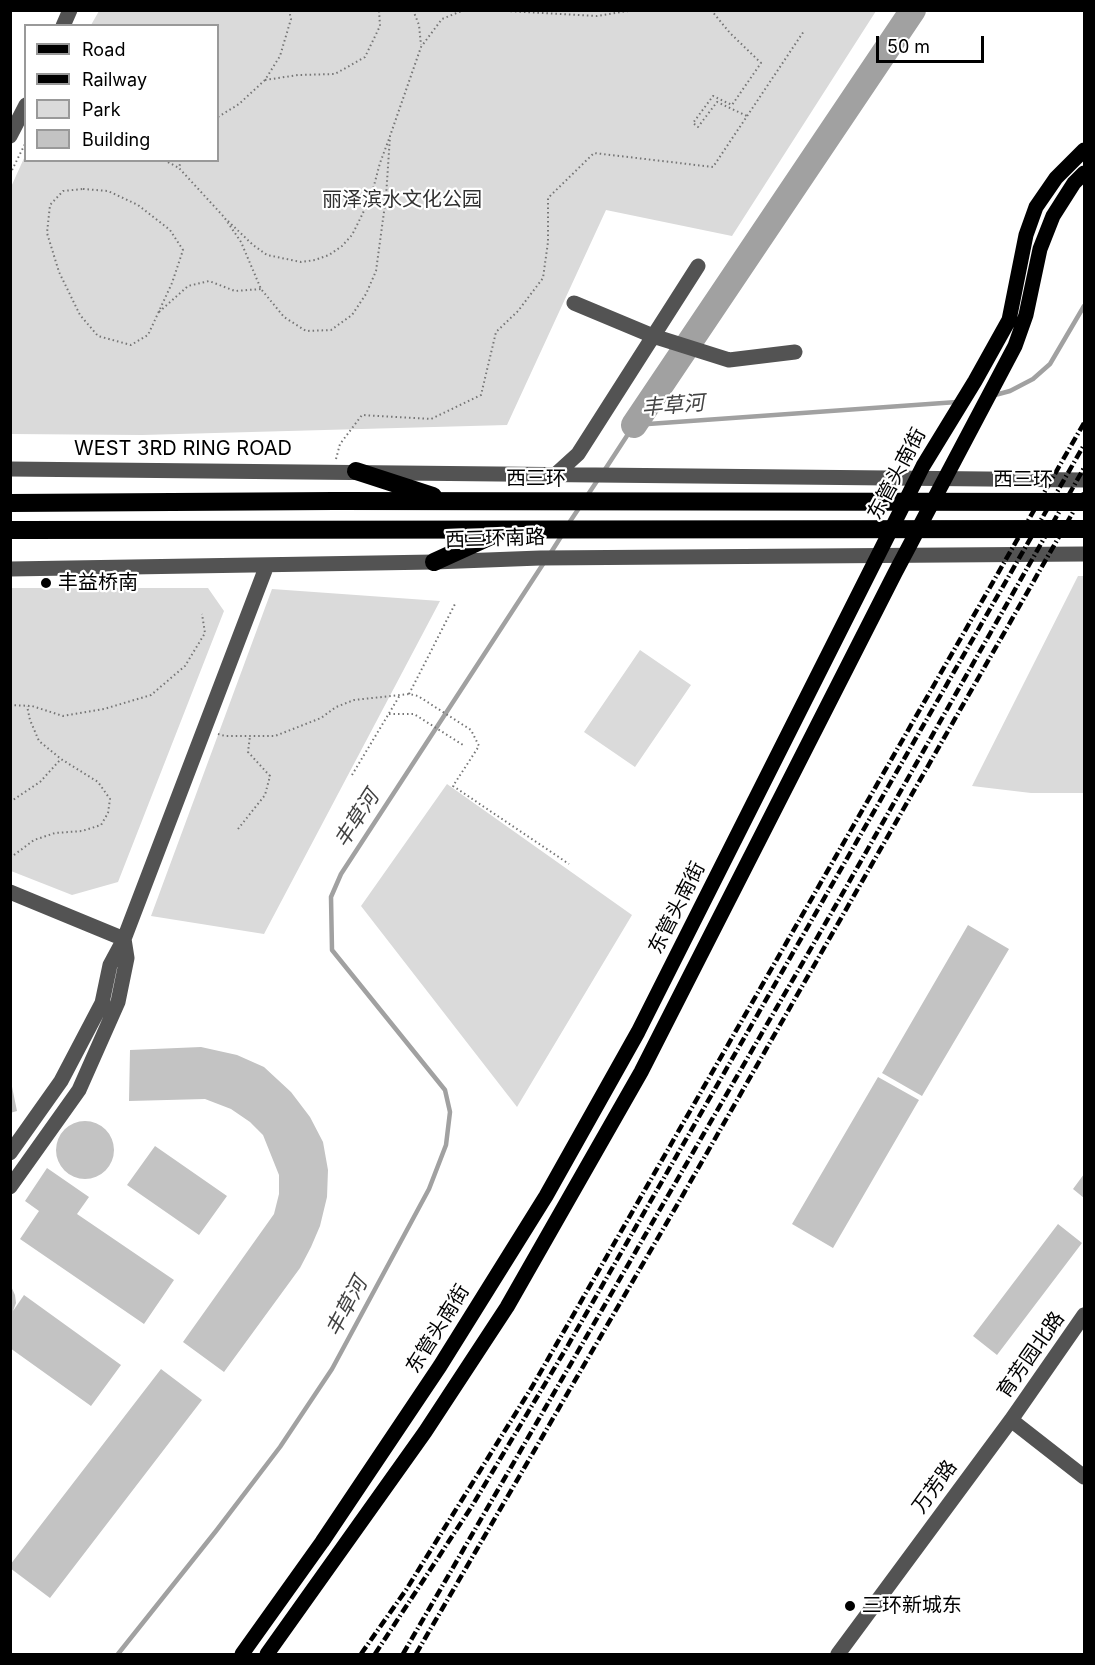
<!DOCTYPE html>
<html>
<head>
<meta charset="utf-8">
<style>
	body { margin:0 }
	#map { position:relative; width:1095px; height:1665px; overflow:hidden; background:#fff; font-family:Inter,sans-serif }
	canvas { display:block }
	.frame { position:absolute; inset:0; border:12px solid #000; pointer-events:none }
	.legend { position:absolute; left:24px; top:24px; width:195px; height:138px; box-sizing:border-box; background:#fff; border:2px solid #999; margin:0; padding:8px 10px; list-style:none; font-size:18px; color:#000 }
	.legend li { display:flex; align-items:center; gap:12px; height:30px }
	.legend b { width:30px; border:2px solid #999 }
	.scale { position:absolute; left:876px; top:36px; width:108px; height:27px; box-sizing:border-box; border:3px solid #000; border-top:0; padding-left:8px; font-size:18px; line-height:21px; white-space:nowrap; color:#000; -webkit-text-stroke:4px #fff; paint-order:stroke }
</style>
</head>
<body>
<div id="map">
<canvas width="1095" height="1665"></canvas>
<div class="frame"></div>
<ul class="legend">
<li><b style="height:8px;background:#000"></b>Road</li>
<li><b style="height:8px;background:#000"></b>Railway</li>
<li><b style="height:16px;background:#dadada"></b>Park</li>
<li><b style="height:16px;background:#c3c3c3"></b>Building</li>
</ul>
<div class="scale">50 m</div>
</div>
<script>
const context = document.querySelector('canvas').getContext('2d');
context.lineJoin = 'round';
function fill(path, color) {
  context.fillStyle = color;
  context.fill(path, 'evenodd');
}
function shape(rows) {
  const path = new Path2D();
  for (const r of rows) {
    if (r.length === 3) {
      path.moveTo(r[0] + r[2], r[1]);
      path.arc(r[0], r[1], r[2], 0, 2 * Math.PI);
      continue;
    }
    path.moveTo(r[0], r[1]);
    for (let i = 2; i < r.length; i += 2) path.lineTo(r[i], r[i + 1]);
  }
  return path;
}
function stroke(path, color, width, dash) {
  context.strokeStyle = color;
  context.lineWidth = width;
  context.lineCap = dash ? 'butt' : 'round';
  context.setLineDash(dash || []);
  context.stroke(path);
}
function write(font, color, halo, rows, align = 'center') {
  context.font = font + ' Inter,"Noto Sans SC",sans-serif';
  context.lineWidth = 4.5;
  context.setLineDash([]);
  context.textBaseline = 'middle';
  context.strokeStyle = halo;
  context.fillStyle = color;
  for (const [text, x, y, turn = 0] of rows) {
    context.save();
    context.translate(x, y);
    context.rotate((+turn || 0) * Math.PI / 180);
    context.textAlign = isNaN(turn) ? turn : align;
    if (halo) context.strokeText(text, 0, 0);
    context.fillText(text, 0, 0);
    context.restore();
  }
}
fill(shape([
	[99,11,99,10,876,11,732,236,606,210,507,425,142,435,11,434,11,187,25,156,26,160,218,160,218,26,91,25],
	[1078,576,1084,576,1084,793,1031,793,972,786],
	[10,588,208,588,224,611,118,882,72,895,11,871],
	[272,589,440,601,264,934,151,916],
	[640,650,691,685,635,767,584,732],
	[447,784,632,915,517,1107,361,906]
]), '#dadada');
stroke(shape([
	[995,395,1010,391,1033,379,1050,364,1084,306],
	[604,471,634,425,957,402],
	[587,496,599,478],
	[569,523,581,505],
	[550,554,562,535],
	[118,1654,216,1531,280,1447,332,1369,429,1189,446,1145,450,1112,445,1090,332,950,331,897,341,874,545,561]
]), '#a1a1a1', 4.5);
stroke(shape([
	[634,425,913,10]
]), '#a1a1a1', 26);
fill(shape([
	[968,925,1009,949,922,1096,882,1073],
	[201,1047,237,1055,264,1067,291,1092,310,1117,323,1142,328,1170,327,1197,320,1226,311,1247,300,1268,224,1372,183,1342,274,1214,279,1194,279,1175,263,1135,250,1122,231,1109,205,1099,129,1101,130,1050],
	[10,1077,17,1111,10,1113],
	[878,1077,919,1100,833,1248,792,1224],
	[85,1150,29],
	[155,1146,227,1196,199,1235,127,1185],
	[47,1168,89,1197,77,1214,174,1280,144,1324,20,1239,39,1211,25,1201],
	[1084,1174,1084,1198,1073,1189],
	[1058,1224,1082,1243,997,1355,973,1336],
	[10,1284,15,1295,16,1303,13,1311,24,1295,121,1365,91,1406,10,1348],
	[161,1369,202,1400,50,1598,10,1568,10,1565]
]), '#c3c3c3');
stroke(shape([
	[413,10,419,25,421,45],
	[488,10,597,16,634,10],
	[711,10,730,33,761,63,732,105,713,96,693,123,698,127,717,102,747,116],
	[265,80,298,75,335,74,365,57,380,26,379,10],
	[218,117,239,104,265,80,280,56,291,19,289,10],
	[164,160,179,168],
	[181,160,179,168,224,217,241,242,261,289,284,317,306,331,331,330,352,315,366,294,376,271,386,197,390,136,421,47,442,19,464,10],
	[10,174,26,142],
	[83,189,108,191,138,205,170,230,183,250,172,283,148,335,131,345,98,336,80,315,59,272,47,233,50,205,63,191,83,189],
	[228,221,253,245,267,255,301,262,315,260,329,255,342,246,352,235,362,215,372,193,380,163,389,139],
	[159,312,188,286,209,281,235,291,261,289],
	[336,459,340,444,362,415,431,419,481,395,496,332,518,311,543,278,548,242,548,198,594,153,713,167,804,31],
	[409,694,455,604],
	[10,705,32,706,63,716,104,709,151,695,185,666,205,633,202,614],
	[389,714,414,714,463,745],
	[218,734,225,736,275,736,321,718,336,707,354,700,409,694,418,696,471,730,479,746,453,786,569,864],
	[352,775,400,695],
	[10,802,40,782,60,760],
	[238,829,265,795,270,776,248,752,250,736],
	[14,855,34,840,55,833,82,831,101,825,108,813,110,799,98,782,61,759,39,741,30,720,27,706]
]), '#757575', 2, [1.5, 3]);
stroke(shape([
	[63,26,70,10],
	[10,136,26,105],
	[574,303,653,336,729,360,795,352],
	[10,469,1084,480],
	[556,474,578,454,698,266],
	[10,569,434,562,540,558,1084,554],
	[10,892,124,939],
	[10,1153,61,1081,102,1003,110,965,124,939,267,565],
	[10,1187,79,1090,118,1002,127,958,124,939],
	[1011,1420,1084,1477],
	[838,1654,1011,1420,1084,1315]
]), '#535353', 15);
stroke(shape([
	[242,1654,322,1542,440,1366,546,1196,638,1032,923,466,975,381,1009,320,1026,235,1036,207,1056,178,1084,150],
	[267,1654,425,1432,507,1307,641,1072,895,573,1015,346,1026,315,1040,249,1053,216,1074,183,1084,173]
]), '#000', 15);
stroke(shape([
	[356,471,433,496],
	[10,503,334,501,1084,502],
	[10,530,1084,529],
	[434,562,500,532]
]), '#000', 18);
stroke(shape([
	[361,1654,406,1590,532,1387,1084,423],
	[375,1654,472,1506,567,1347,1084,445],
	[403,1654,836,905,1084,468],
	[416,1654,684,1193,1084,493]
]), '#000', 4.5, [9, 3, 1.5, 3]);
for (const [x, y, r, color] of [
	[46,583,6,"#000"],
	[850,1606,6,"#000"]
]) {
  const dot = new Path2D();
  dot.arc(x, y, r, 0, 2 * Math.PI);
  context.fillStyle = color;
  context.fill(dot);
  stroke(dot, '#fff', 2);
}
write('20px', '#313131', '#fff', [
	["丽泽滨水文化公园",402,200]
]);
write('20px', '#000', '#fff', [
	["WEST 3RD RING ROAD",183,449],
	["东管头南街",897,474,-62],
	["西三环",536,479],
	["西三环",1023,480],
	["西三环南路",495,539,-2],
	["东管头南街",677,908,-63],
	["东管头南街",438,1329,-58],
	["育芳园北路",1031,1355,-55],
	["万芳路",935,1487,-54]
]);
write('20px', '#000', '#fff', [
	["丰益桥南",58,583],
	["三环新城东",862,1606]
], 'left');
write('italic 21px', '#424242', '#fff', [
	["丰草河",673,406,-5],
	["丰草河",357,819,-57],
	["丰草河",347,1307,-62]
]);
</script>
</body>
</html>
